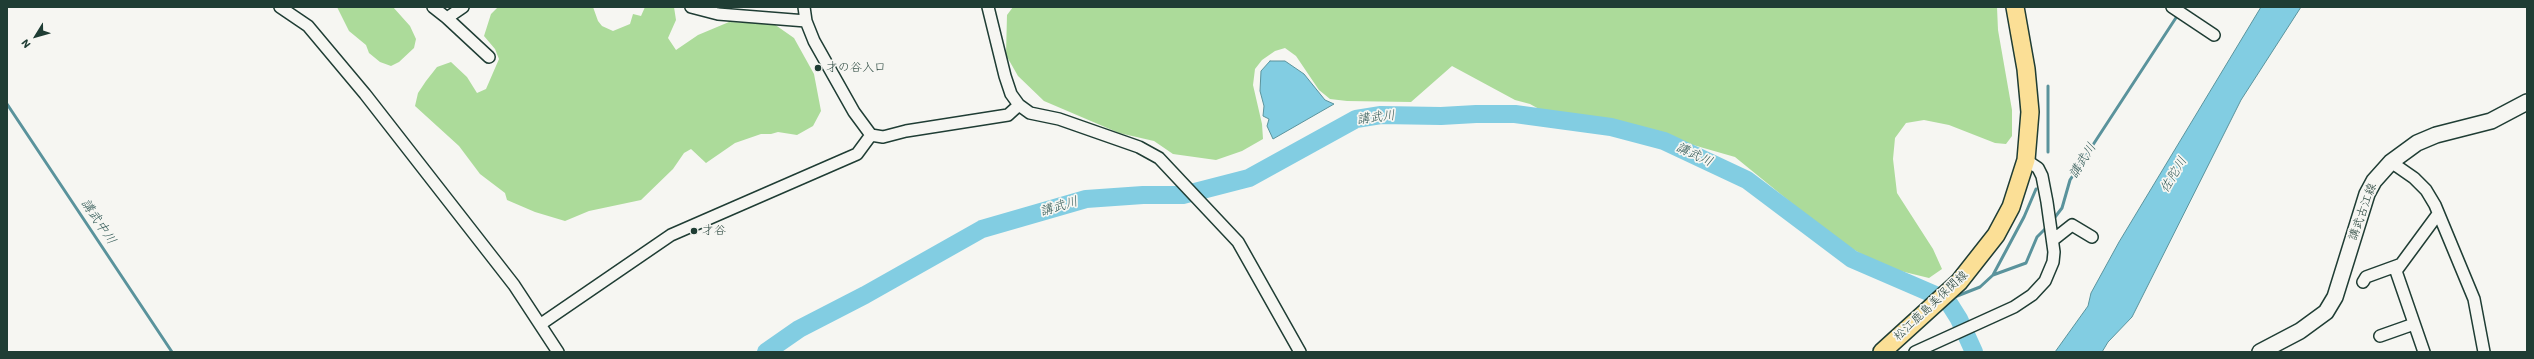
<!DOCTYPE html>
<html>
<head>
<meta charset="utf-8">
<style>
	body { margin:0 }
	#map { position:relative; width:2534px; height:359px; overflow:hidden; background:#f6f6f2; font-family:Itim,sans-serif }
	canvas { display:block }
	.frame { position:absolute; inset:0; border:8px solid #1f3d34; pointer-events:none }
	.north { position:absolute; left:16px; top:16px; width:40px; height:40px; -webkit-text-stroke:3px #f6f6f2; paint-order:stroke; rotate:233deg; font-size:11px; font-weight:700; line-height:16px; text-align:center; color:#1f3d34 }
	.north::after { content:''; display:block; margin:auto; width:14px; height:18px; background:#1f3d34; clip-path:polygon(50% 0,100% 100%,50% 72%,0 100%) }
</style>
</head>
<body>
<div id="map">
<canvas width="2534" height="359"></canvas>
<div class="frame"></div>
<div class="north">N</div>
</div>
<script>
const context = document.querySelector('canvas').getContext('2d');
context.lineJoin = 'round';
function fill(path, color) {
  context.fillStyle = color;
  context.fill(path, 'evenodd');
}
function shape(rows) {
  const path = new Path2D();
  for (const r of rows) {
    path.moveTo(r[0], r[1]);
    for (let i = 2; i < r.length; i += 2) path.lineTo(r[i], r[i + 1]);
  }
  return path;
}
function stroke(path, color, width, dash) {
  context.strokeStyle = color;
  context.lineWidth = width;
  context.lineCap = dash ? 'butt' : 'round';
  context.setLineDash(dash || []);
  context.stroke(path);
}
function write(font, color, halo, rows, align = 'center') {
  context.font = font + ' Itim,"Klee One",sans-serif';
  context.lineWidth = 3.5;
  context.setLineDash([]);
  context.textBaseline = 'middle';
  context.strokeStyle = halo;
  context.fillStyle = color;
  for (const [text, x, y, turn = 0] of rows) {
    context.save();
    context.translate(x, y);
    context.rotate((+turn || 0) * Math.PI / 180);
    context.textAlign = isNaN(turn) ? turn : align;
    if (halo) context.strokeText(text, 0, 0);
    context.fillText(text, 0, 0);
    context.restore();
  }
}
fill(shape([
	[337,7,393,7,410,26,416,39,414,48,399,62,391,66,380,62,369,53,366,45,349,31],
	[498,7,593,7,598,21,602,26,613,31,630,24,633,14,641,16,645,7,674,7,676,20,668,38,676,50,698,35,729,22,774,24,794,38,814,74,821,111,813,126,797,135,778,132,771,134,761,134,735,143,706,163,691,149,684,153,673,169,641,200,589,211,565,221,535,212,507,200,505,193,480,174,459,146,415,106,418,93,426,81,437,67,451,62,467,77,477,93,486,89,499,59,495,49,484,36,491,14],
	[1013,7,1997,7,1998,30,2012,110,2012,136,2006,144,1995,143,1949,125,1924,120,1906,123,1895,138,1893,159,1897,193,1933,249,1942,269,1929,278,1884,267,1837,240,1735,157,1599,118,1548,114,1530,104,1515,100,1452,66,1411,102,1347,101,1330,99,1319,90,1296,56,1285,48,1275,51,1262,60,1255,69,1253,85,1262,124,1263,139,1242,151,1216,160,1173,154,1154,141,1119,133,1044,101,1018,76,1006,55,1007,15]
]), '#acdb9a');
const water = shape([
	[2261,7,2301,7,2241,100,2132,317,2108,342,2102,352,2055,352,2088,306,2091,293,2119,242,2261,7],
	[1270,61,1285,61,1304,74,1325,100,1334,104,1273,139,1267,126,1269,119,1263,116,1264,106,1260,91,1261,71,1270,61],
	[1972,333,1976,343,1980,352,1968,352,1963,338,1972,333]
]);
fill(water, '#82cde2');
stroke(water, '#5a939c', 1);
stroke(shape([
	[7,104,172,352],
	[2048,152,2048,86],
	[2052,221,2062,208,2070,180,2183,7],
	[1993,275,2024,217,2036,189],
	[1952,298,1980,287,1993,275,2026,263,2037,237,2047,227]
]), '#5a939c', 3);
stroke(shape([
	[766,352,799,329,865,295,982,229,1086,199,1143,195,1183,195,1249,178,1356,119,1381,115,1441,116,1476,114,1515,114,1611,127,1664,141,1747,180,1852,259,1947,300,1959,319,1974,352]
]), '#82cde2', 18);
const street = shape([
	[280,7,308,26,365,94,514,285,558,352],
	[433,7,447,18,463,7],
	[691,7,718,14,806,21],
	[804,7,806,21,814,41,854,112,871,135,883,137,906,131,1008,115,1019,105],
	[988,7,1005,76,1011,94,1019,105,1030,113,1059,119,1139,147,1159,158,1238,242,1300,352],
	[2172,7,2214,35],
	[447,18,489,57],
	[2391,162,2414,178,2426,190,2435,205,2474,299,2484,352],
	[2053,240,2072,225,2092,237],
	[2363,282,2366,277,2399,265],
	[541,324,671,235,857,154,871,135],
	[2380,336,2414,324],
	[1915,352,2014,307,2032,295,2045,281,2053,262,2054,252,2047,202,2042,176,2038,168,2026,160],
	[2424,352,2396,271,2438,214]
]);
const secondary = shape([
	[2260,352,2300,331,2326,312,2335,297,2367,194,2374,181,2391,162,2417,143,2436,135,2491,121,2527,102]
]);
const primary = shape([
	[1882,352,1959,282,1996,235,2011,207,2026,160,2030,112,2026,69,2015,7]
]);
stroke(street, '#1f3d34', 14);
stroke(secondary, '#1f3d34', 18);
stroke(primary, '#1f3d34', 20);
stroke(street, '#f6f6f2', 11);
stroke(secondary, '#f6f6f2', 15);
stroke(primary, '#fbdf96', 17);
for (const [x, y, r, color] of [
	[818,68,4,"#1f3d34"],
	[694,231,4,"#1f3d34"]
]) {
  const dot = new Path2D();
  dot.arc(x, y, r, 0, 2 * Math.PI);
  context.fillStyle = color;
  context.fill(dot);
  stroke(dot, '#f6f6f2', 1.5);
}
write('12px', '#1f3d34', '#f6f6f2', [
	["才の谷入口",826,68],
	["才谷",702,231]
], 'left');
write('12px', '#1f3d34', '#f6f6f2', [
	["講武古江線",2363,212,-70],
	["松江鹿島美保関線",1931,306,-43]
]);
write('italic 13px', '#335a57', '#f6f6f2', [
	["講武川",1376,118,-7],
	["講武川",1694,155,25],
	["講武川",2083,161,-58],
	["佐陀川",2174,175,-59],
	["講武川",1059,207,-16],
	["講武中川",98,222,56]
]);
</script>
</body>
</html>
